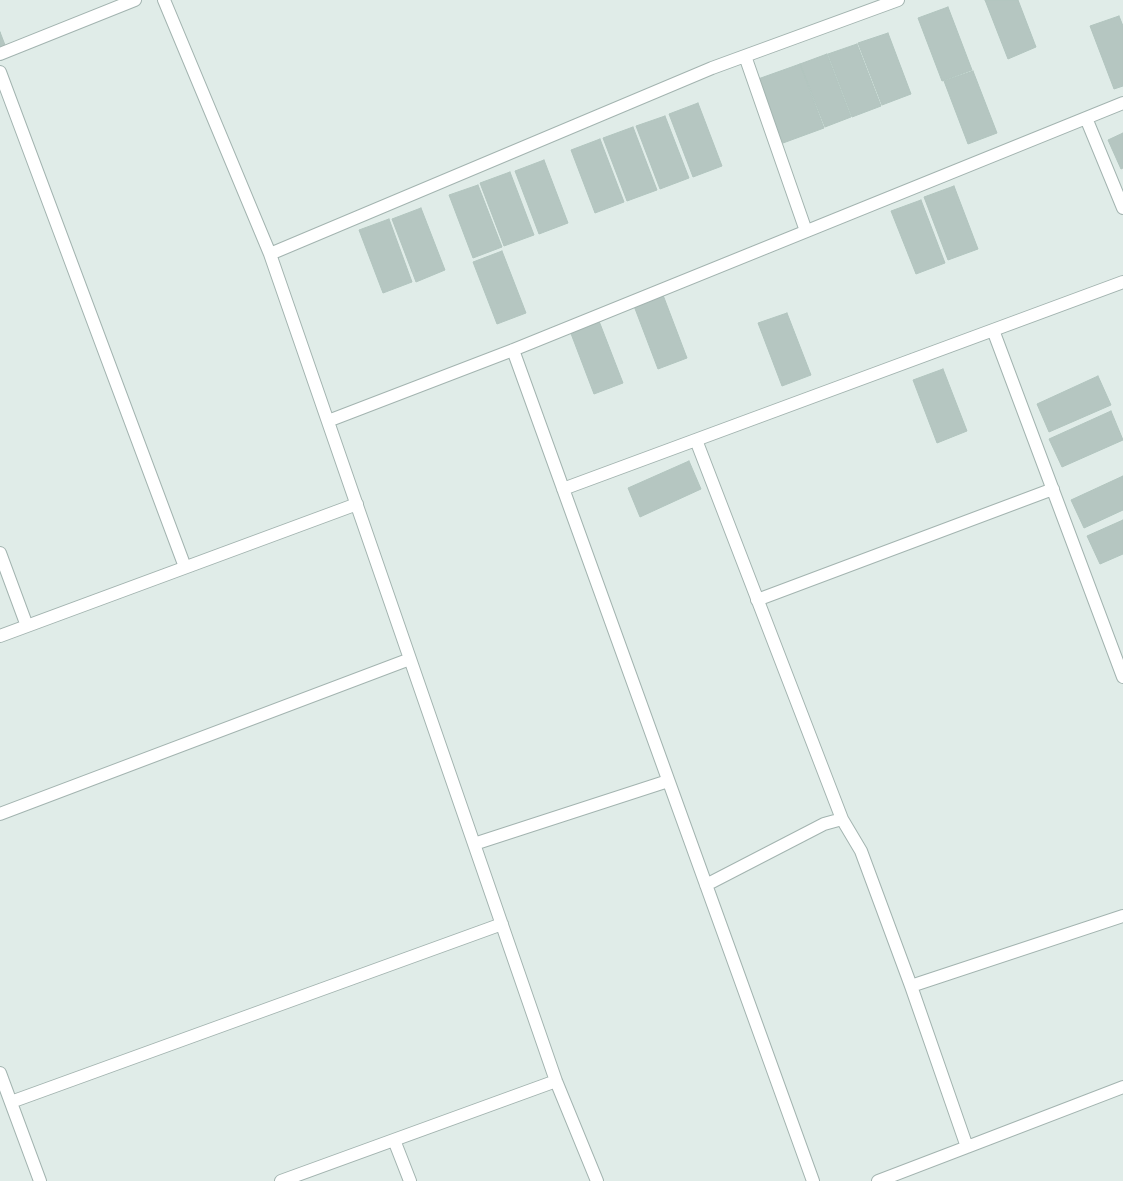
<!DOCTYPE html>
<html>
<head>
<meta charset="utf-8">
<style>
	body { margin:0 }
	canvas { display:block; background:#e0ece8 }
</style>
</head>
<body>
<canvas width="1123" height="1181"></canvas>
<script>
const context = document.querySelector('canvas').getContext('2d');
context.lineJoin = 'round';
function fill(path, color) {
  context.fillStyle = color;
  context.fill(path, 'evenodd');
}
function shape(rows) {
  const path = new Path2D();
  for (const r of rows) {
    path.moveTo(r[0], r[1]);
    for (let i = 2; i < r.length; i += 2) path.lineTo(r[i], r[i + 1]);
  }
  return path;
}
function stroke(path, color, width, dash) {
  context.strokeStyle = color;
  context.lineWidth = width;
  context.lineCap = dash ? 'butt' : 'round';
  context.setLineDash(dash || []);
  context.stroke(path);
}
const building = shape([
	[985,0,1018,0,1036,47,1008,59,985,0],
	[948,7,972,70,942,81,918,18,948,7],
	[1119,16,1123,26,1123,86,1114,89,1090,26,1119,16],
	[0,32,5,45,0,47,0,32],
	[888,33,911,94,882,105,858,43,888,33],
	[857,44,881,106,852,117,828,54,857,44],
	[827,54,851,117,825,127,800,64,827,54],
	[800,64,824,128,783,143,758,79,800,64],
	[973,71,997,133,968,144,944,81,973,71],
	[698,103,722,166,693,177,669,114,698,103],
	[665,116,689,178,660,189,636,126,665,116],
	[633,127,657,190,627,201,603,138,633,127],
	[1123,133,1123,168,1121,169,1108,140,1123,133],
	[600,139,624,202,595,213,571,150,600,139],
	[544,160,568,223,539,234,515,171,544,160],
	[510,172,534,235,504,246,480,183,510,172],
	[478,185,502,247,473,258,449,195,478,185],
	[954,186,978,249,948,260,924,197,954,186],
	[921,200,945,263,916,274,891,211,921,200],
	[421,208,445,270,416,282,392,219,421,208],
	[389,219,412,282,383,293,359,230,389,219],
	[502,251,526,313,497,324,473,262,502,251],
	[663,295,687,358,658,369,634,306,663,295],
	[787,313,811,375,782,386,758,323,787,313],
	[599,321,623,383,594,394,570,331,599,321],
	[943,369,967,431,937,443,913,380,943,369],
	[1098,376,1111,405,1049,432,1037,404,1098,376],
	[1111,411,1123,440,1062,467,1049,439,1111,411],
	[689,461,701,489,640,517,628,488,689,461],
	[1123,476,1123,510,1084,528,1071,500,1123,476],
	[1123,520,1123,554,1100,564,1087,536,1123,520]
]);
fill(building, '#b5c6c1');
stroke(building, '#b2c5bf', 1);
const minor = shape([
	[164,0,270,254,712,68,898,0],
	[0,54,135,0],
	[745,56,806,231],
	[0,72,185,567],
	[1086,118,1123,208],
	[270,254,556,1081,597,1181],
	[993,330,1123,677],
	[513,350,813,1181],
	[328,421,513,350,1123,103],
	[696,440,842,819],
	[563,489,1123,282],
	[0,553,27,626],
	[757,600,1053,489],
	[0,636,357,504],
	[0,814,410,659],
	[474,844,668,781],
	[706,885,824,824,842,819,861,851,911,986,967,1147,878,1181],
	[911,986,1123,916],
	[0,1073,40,1181],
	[11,1102,502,924],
	[394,1140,410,1181],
	[967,1147,1123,1087],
	[281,1181,556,1081]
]);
stroke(minor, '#a3b4b0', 14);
stroke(minor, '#fff', 12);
</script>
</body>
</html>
